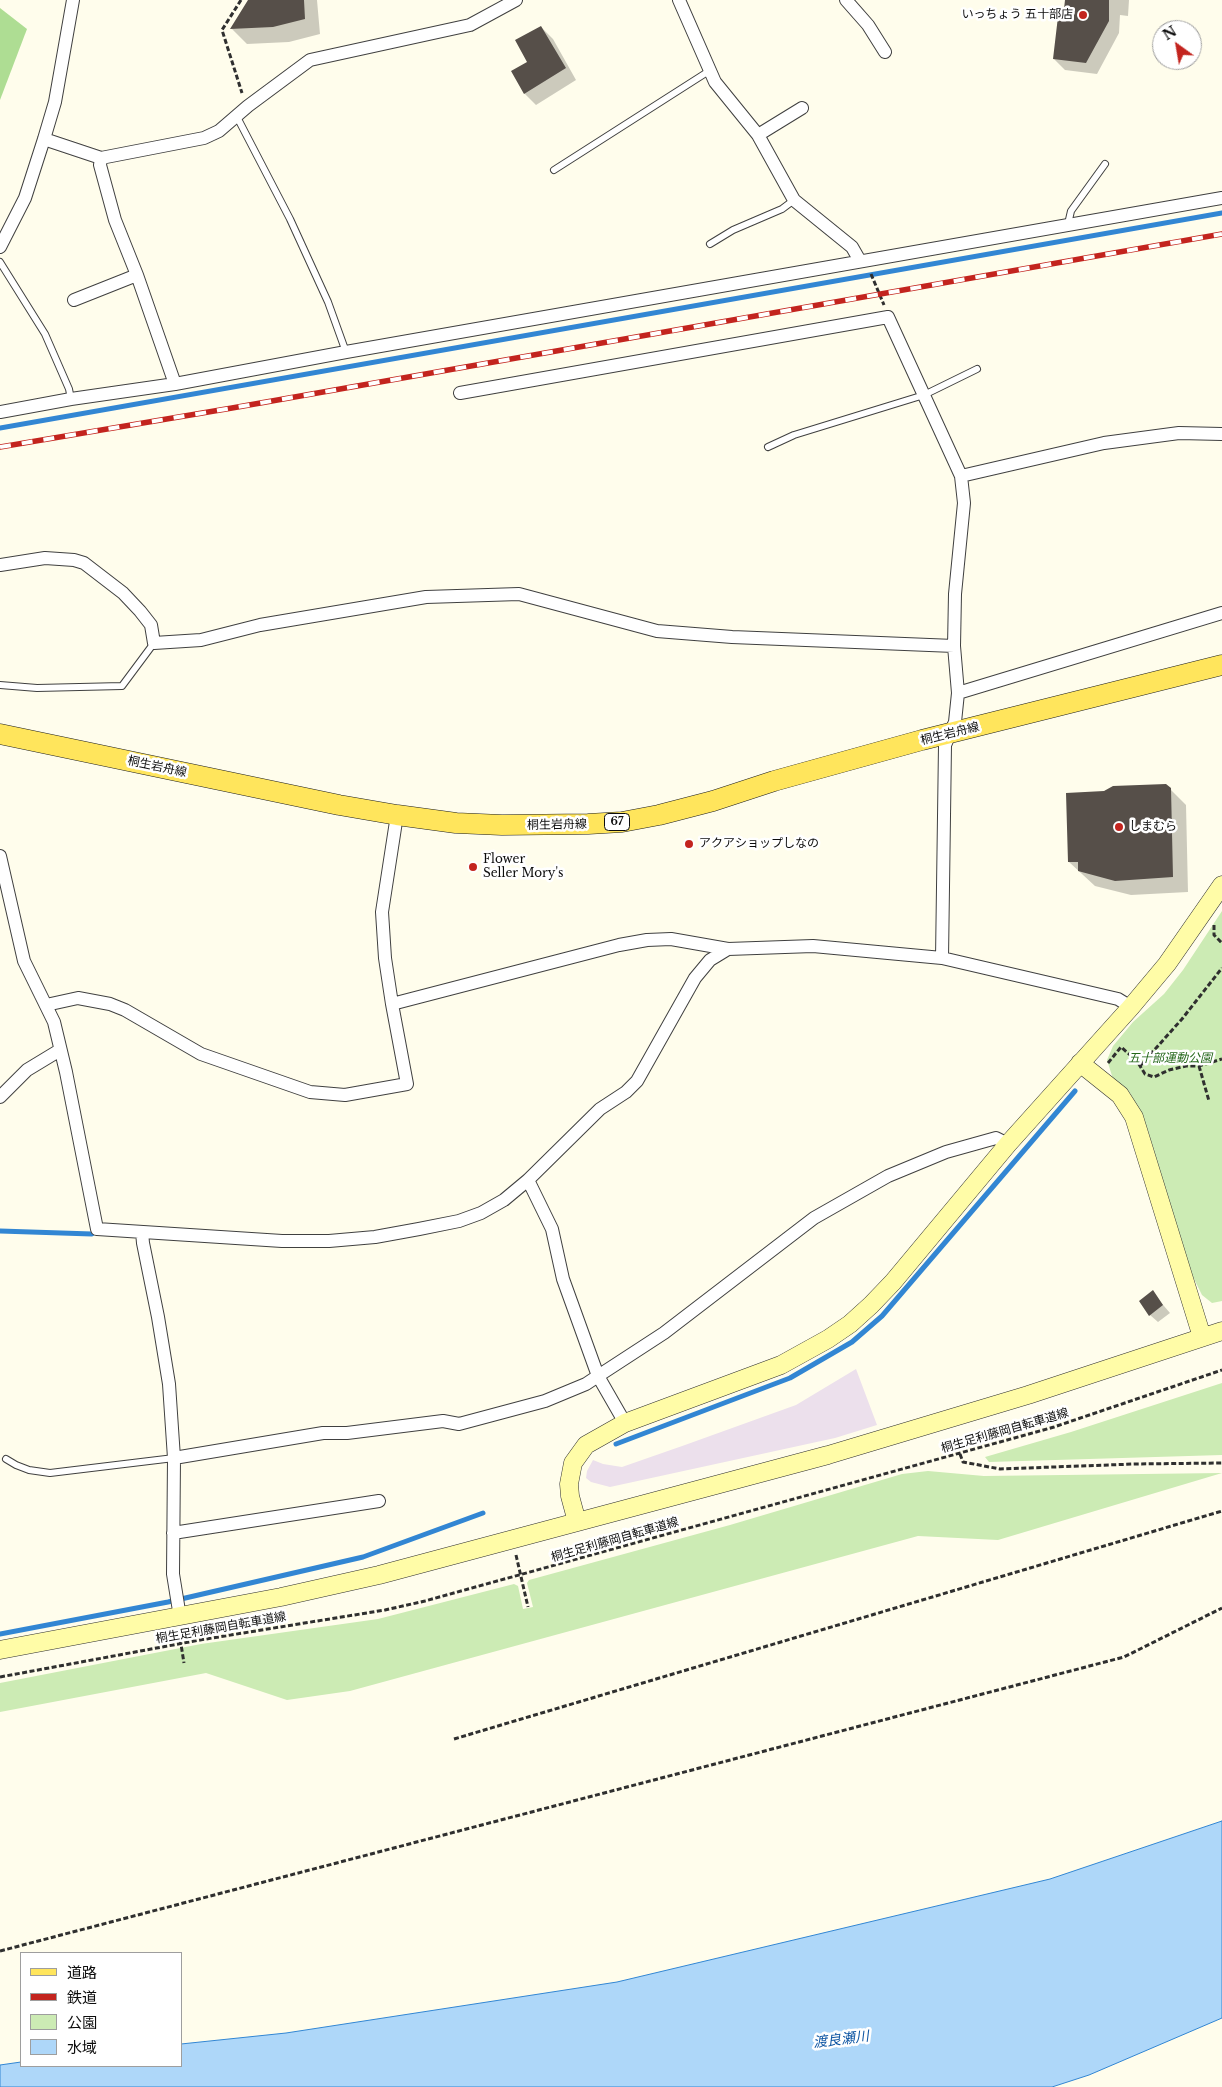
<!DOCTYPE html>
<html>
<head>
<meta charset="utf-8">
<style>
	body { margin:0 }
	#map { position:relative; width:1222px; height:2087px; overflow:hidden; background:#fffdec; font-family:"Libre Baskerville","Noto Sans JP",serif }
	canvas { display:block }
	.legend { position:absolute; left:20px; top:1952px; width:162px; height:115px; box-sizing:border-box; background:#fff; border:1px solid #9e9e9e; margin:0; padding:6px 9px; list-style:none; font-size:15px; color:#0d0d0d }
	.legend li { display:flex; align-items:center; gap:10px; height:25px }
	.legend b { width:25px; border:1px solid #9e9e9e }
	.north { position:absolute; left:1152px; top:20px; width:50px; height:50px; box-sizing:border-box; background:#fff; border:1px solid #9e9e9e; border-radius:50%; rotate:328deg; font-size:14px; font-weight:700; line-height:20px; text-align:center; color:#0d0d0d }
	.north::after { content:''; display:block; margin:auto; width:18px; height:22px; background:#c3241e; clip-path:polygon(50% 0,100% 100%,50% 72%,0 100%) }
</style>
</head>
<body>
<div id="map">
<canvas width="1222" height="2087"></canvas>
<ul class="legend">
<li><b style="height:6px;background:#ffe55c"></b>道路</li>
<li><b style="height:6px;background:#c3241e"></b>鉄道</li>
<li><b style="height:14px;background:#ccebb4"></b>公園</li>
<li><b style="height:14px;background:#aed7f9"></b>水域</li>
</ul>
<div class="north">N</div>
</div>
<script>
const context = document.querySelector('canvas').getContext('2d');
context.lineJoin = 'round';
function fill(path, color) {
  context.fillStyle = color;
  context.fill(path, 'evenodd');
}
function shape(rows) {
  const path = new Path2D();
  for (const r of rows) {
    path.moveTo(r[0], r[1]);
    for (let i = 2; i < r.length; i += 2) path.lineTo(r[i], r[i + 1]);
  }
  return path;
}
function stroke(path, color, width, dash) {
  context.strokeStyle = color;
  context.lineWidth = width;
  context.lineCap = dash ? 'butt' : 'round';
  context.setLineDash(dash || []);
  context.stroke(path);
}
function write(font, color, halo, rows, align = 'center') {
  context.font = font + ' "Libre Baskerville","Noto Sans JP",serif';
  context.lineWidth = 5;
  context.setLineDash([]);
  context.textBaseline = 'middle';
  context.strokeStyle = halo;
  context.fillStyle = color;
  for (const [text, x, y, turn = 0] of rows) {
    context.save();
    context.translate(x, y);
    context.rotate((+turn || 0) * Math.PI / 180);
    context.textAlign = isNaN(turn) ? turn : align;
    if (halo) context.strokeText(text, 0, 0);
    context.fillText(text, 0, 0);
    context.restore();
  }
}
fill(shape([
	[856,1369,877,1425,835,1438,610,1487,591,1482,586,1478,587,1471,593,1460,603,1464,622,1467,685,1445,796,1405]
]), '#ece0ec');
fill(shape([
	[1222,911,1222,1301,1212,1303,1202,1295,1188,1267,1148,1131,1130,1093,1113,1079,1107,1060,1113,1046,1133,1022,1164,994,1183,970],
	[1222,1383,1222,1455,989,1462,985,1457,1071,1432],
	[928,1471,984,1476,1222,1473,998,1540,918,1536,350,1691,287,1700,206,1673,0,1712,0,1683,201,1644,378,1619,514,1584,518,1586,523,1609,533,1607,527,1583,529,1580,730,1525,902,1474]
]), '#ccebb4');
fill(shape([
	[0,8,27,29,0,100]
]), '#aedd93');
const water = shape([
	[1222,1821,1222,2018,1089,2075,1052,2087,0,2087,0,2065,21,2062,21,2066,181,2066,181,2044,286,2033,617,1982,1050,1879,1222,1821]
]);
fill(water, '#aed7f9');
stroke(water, '#3286d3', 1);
fill(shape([
	[250,0,317,0,320,34,289,42,247,44,232,29],
	[1066,0,1129,0,1128,16,1120,15,1119,33,1097,74,1065,70,1054,59],
	[541,27,553,39,576,80,536,105,525,94,513,72,529,63],
	[1170,789,1186,805,1188,892,1131,895,1095,886,1069,862],
	[1152,1292,1170,1313,1158,1322,1150,1315]
]), '#0003');
stroke(shape([
	[0,428,1222,213],
	[0,1231,92,1234],
	[616,1444,790,1378,852,1342,882,1316,1075,1091],
	[0,1634,168,1602,363,1557,483,1513]
]), '#3286d3', 5);
fill(shape([
	[248,0,304,0,305,19,273,27,230,29],
	[1065,0,1109,0,1109,21,1086,63,1053,59,1059,8,1064,9],
	[541,26,566,68,524,94,511,71,527,62,515,40],
	[1166,784,1171,788,1173,877,1115,881,1078,871,1078,862,1068,862,1066,793,1104,791,1113,786],
	[1153,1290,1163,1305,1149,1316,1139,1301]
]), '#564f49');
const lane = shape([
	[237,117,290,219,328,302,346,352],
	[554,170,709,71],
	[1068,224,1071,211,1105,164],
	[710,244,733,230,782,209,794,200],
	[0,262,45,334,69,389,71,399],
	[768,447,794,435,924,395,977,369],
	[0,685,37,688,122,686,154,643],
	[6,1459,16,1465,29,1470,50,1473,174,1458]
]);
const street = shape([
	[679,0,715,82,758,135,794,200,852,247,860,261],
	[846,0,868,25,885,52],
	[758,135,802,108],
	[44,139,101,158,204,138,219,131,248,106,310,60,470,25,516,0],
	[101,158,100,165,115,220,137,275,175,384],
	[0,247,25,198,44,139,55,102,73,0],
	[74,300,137,275],
	[460,393,888,317,961,476,964,503,955,594,954,646,958,693,955,722,945,745,942,958],
	[0,412,71,399,175,384,346,352,1222,198],
	[961,476,1104,443,1179,433,1222,434],
	[0,565,45,558,74,560,84,563,123,593,140,611,151,625,154,643,201,640,260,625,426,597,519,594,657,631,732,637,954,646],
	[958,693,1222,613],
	[0,856,24,961,54,1022,66,1072,97,1229,282,1241,329,1241,375,1237,419,1229,459,1221,481,1213,504,1200,528,1180,600,1109,626,1092,637,1081,695,978,710,960,728,949],
	[392,1004,619,945,647,940,671,939,728,949,813,946,942,958,1118,999,1131,1007],
	[46,1005,78,998,110,1004,125,1010,201,1054,310,1092,345,1095,407,1084,392,1004,385,958,382,912,397,815],
	[0,1097,27,1070,60,1050],
	[528,1180,552,1229,563,1279,598,1376,664,1333,814,1218,888,1176,946,1152,996,1138,1008,1144],
	[142,1232,143,1243,158,1317,169,1384,174,1458,173,1574,180,1617],
	[174,1458,323,1433,347,1433,443,1421,459,1424,545,1401,586,1384,598,1376,625,1423],
	[173,1533,379,1501]
]);
const secondary = shape([
	[1080,1063,1120,1095,1134,1117,1202,1337],
	[577,1522,570,1496,569,1484,573,1463,586,1445,625,1423,781,1365,828,1339,850,1324,871,1305,893,1282,1008,1144,1131,1007,1167,964,1222,885],
	[0,1650,281,1597,379,1575,828,1455,1028,1395,1222,1331]
]);
const primary = shape([
	[0,734,339,805,397,815,456,823,502,825,588,824,622,822,659,815,713,801,774,781,922,740,1222,665]
]);
stroke(lane, '#404040', 8);
stroke(street, '#404040', 14);
stroke(secondary, '#2f2f2f', 19);
stroke(primary, '#1e1e1e', 21);
stroke(shape([
	[241,0,222,30,242,93],
	[871,274,884,305],
	[1214,925,1214,935,1222,943],
	[1108,1063,1121,1047,1137,1061,1145,1074,1154,1077,1169,1070,1186,1066,1199,1066,1222,1059],
	[1140,1066,1182,1019,1222,968],
	[1199,1066,1209,1101],
	[960,1454,963,1462,1000,1469,1134,1464,1222,1463],
	[516,1555,528,1607],
	[179,1632,184,1663],
	[0,1677,200,1640,385,1610,425,1601,1054,1427,1222,1370],
	[454,1739,1222,1511],
	[0,1951,1124,1657,1222,1608]
]), '#2f2f2f', 3, [5, 2.5]);
stroke(lane, '#fff', 6);
stroke(street, '#fff', 12);
stroke(secondary, '#fffca7', 18);
stroke(primary, '#ffe55c', 20);
const rail = shape([
	[0,447,232,408,1222,234]
]);
stroke(rail, '#c3241e', 5.5);
stroke(rail, '#fff', 4, [11]);
for (const [x, y, r, color] of [
	[1083,15,5,"#c3241e"],
	[1119,827,5,"#c3241e"],
	[689,844,5,"#c3241e"],
	[473,867,5,"#c3241e"]
]) {
  const dot = new Path2D();
  dot.arc(x, y, r, 0, 2 * Math.PI);
  context.fillStyle = color;
  context.fill(dot);
  stroke(dot, '#fff', 2);
}
for (const [x, y, w] of [
	[617,822,25]
]) {
  const box = new Path2D();
  box.roundRect(x - w / 2, y - 8.5, w, 17, 4);
  context.fillStyle = '#fff';
  context.fill(box);
  stroke(box, '#0d0d0d', 1);
}
write('bold 11px', '#0d0d0d', null, [
	["67",617,822]
]);
write('12px', '#0d0d0d', '#fff', [
	["いっちょう 五十部店",1073,15,"right"],
	["しまむら",1129,827],
	["アクアショップしなの",699,844],
	["Flower",483,860],
	["Seller Mory's",483,874]
], 'left');
write('12px', '#0d0d0d', '#fff', [
	["桐生岩舟線",950,734,-14],
	["桐生岩舟線",157,767,12],
	["桐生岩舟線",557,825,-1],
	["桐生足利藤岡自転車道線",1005,1431,-16],
	["桐生足利藤岡自転車道線",615,1540,-16],
	["桐生足利藤岡自転車道線",221,1628,-10]
]);
write('italic 12px', '#24671a', '#fff', [
	["五十部運動公園",1170,1059]
]);
write('italic 14px', '#1057a4', '#fff', [
	["渡良瀬川",841,2040,-7]
]);
</script>
</body>
</html>
